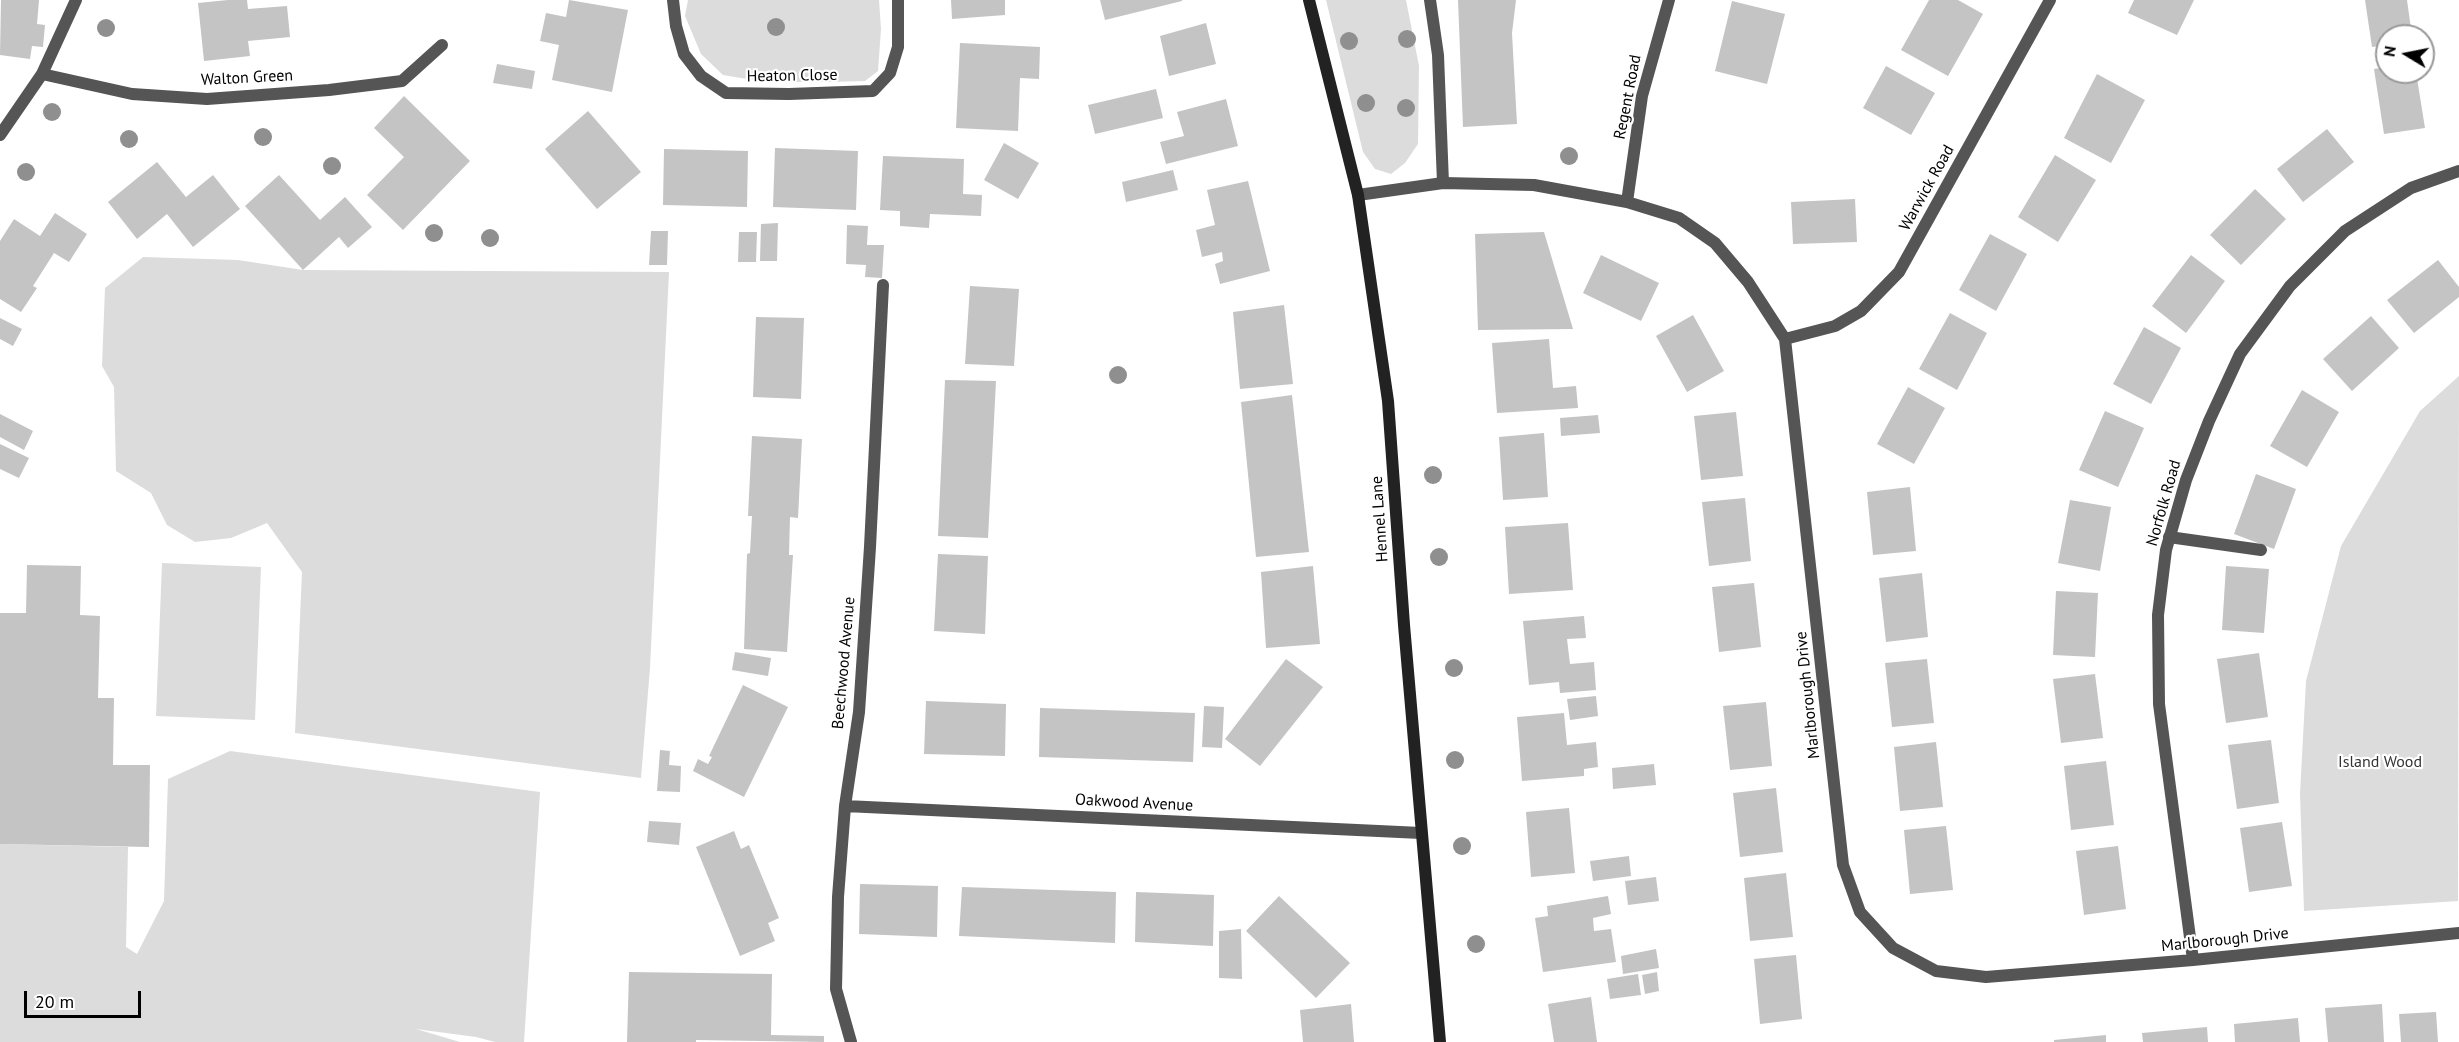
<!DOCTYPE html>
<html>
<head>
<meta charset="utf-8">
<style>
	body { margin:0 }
	#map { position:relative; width:2459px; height:1042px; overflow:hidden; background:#fff; font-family:"PT Sans",sans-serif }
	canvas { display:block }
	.north { position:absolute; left:2375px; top:24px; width:60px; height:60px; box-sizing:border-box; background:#fff; border:2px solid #999; border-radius:50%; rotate:280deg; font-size:16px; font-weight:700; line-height:24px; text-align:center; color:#000 }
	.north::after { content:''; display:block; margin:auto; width:21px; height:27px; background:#000; clip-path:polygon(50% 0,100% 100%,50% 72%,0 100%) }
	.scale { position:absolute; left:24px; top:991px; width:117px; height:27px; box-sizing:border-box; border:3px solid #000; border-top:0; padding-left:8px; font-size:18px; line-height:21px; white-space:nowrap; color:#000; -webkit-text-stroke:4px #fff; paint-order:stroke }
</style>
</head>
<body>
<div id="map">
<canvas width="2459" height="1042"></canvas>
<div class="north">N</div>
<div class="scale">20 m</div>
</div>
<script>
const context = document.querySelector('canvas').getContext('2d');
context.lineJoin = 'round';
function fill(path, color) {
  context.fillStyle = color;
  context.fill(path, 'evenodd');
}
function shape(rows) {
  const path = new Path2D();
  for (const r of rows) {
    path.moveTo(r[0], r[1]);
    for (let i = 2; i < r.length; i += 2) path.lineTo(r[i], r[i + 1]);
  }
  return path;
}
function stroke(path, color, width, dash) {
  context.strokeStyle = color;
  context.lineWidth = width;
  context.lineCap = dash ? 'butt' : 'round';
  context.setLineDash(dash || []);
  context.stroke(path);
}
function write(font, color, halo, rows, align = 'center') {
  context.font = font + ' "PT Sans",sans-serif';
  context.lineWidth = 4.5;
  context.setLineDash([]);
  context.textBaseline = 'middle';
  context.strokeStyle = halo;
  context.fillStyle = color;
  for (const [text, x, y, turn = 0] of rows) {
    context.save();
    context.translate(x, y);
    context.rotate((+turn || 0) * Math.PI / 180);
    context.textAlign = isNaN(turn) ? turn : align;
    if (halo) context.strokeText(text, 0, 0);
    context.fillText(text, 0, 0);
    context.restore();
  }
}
fill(shape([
	[688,0,879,0,881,29,878,71,865,81,831,82,765,82,723,75,701,54,685,16],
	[1326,0,1406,0,1419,66,1418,144,1405,163,1391,174,1375,169,1363,152],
	[143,257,238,260,303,270,669,272,650,668,641,778,295,733,302,572,267,523,231,538,195,542,167,525,151,493,116,471,114,387,102,366,105,288],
	[2459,376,2458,901,2304,911,2300,794,2306,681,2341,546,2420,411],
	[162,563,261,567,255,720,156,716],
	[230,751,540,792,524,1042,495,1042,476,1037,416,1029,460,1042,0,1042,0,844,128,847,126,947,137,954,164,901,168,779]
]), '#dcdcdc');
fill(shape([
	[1,0,39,0,37,24,45,25,43,47,32,46,30,59,0,55],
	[228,0,247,0,248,9,287,6,290,37,248,41,250,56,204,61,198,3],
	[569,0,628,10,612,92,552,80,559,45,540,41,546,13,566,17],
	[951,0,1005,0,1005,15,952,19],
	[1100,0,1182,0,1182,1,1105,20],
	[1458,0,1516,0,1512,33,1517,124,1463,127],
	[1929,0,1958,0,1983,14,1948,76,1901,50],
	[2134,0,2194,0,2177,35,2128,13],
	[2365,0,2407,0,2412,36,2387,36,2387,45,2372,47],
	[1732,1,1785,14,1767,84,1715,71],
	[1206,23,1216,64,1169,76,1160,36],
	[960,43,1040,47,1039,79,1020,78,1018,131,956,128],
	[497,64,535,71,532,89,493,83],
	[1886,66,1935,93,1911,135,1863,108],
	[2387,67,2387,72,2416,72,2425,128,2384,134,2374,69],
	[2097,74,2145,100,2111,163,2064,138],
	[1156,89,1163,118,1095,134,1088,105],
	[404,96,470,161,403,230,367,195,404,157,374,128],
	[1226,99,1238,146,1166,164,1160,142,1184,136,1177,112],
	[588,111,641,172,597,209,545,149],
	[2327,129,2354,162,2303,202,2277,169],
	[1004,143,1039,163,1018,199,984,180],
	[775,148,858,151,856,210,773,207],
	[664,149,748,151,747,207,663,205],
	[2055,155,2096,180,2058,242,2018,217],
	[883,156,964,159,963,194,982,195,981,216,930,214,929,228,900,226,900,211,880,210],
	[157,162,186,197,213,175,240,209,193,247,167,214,137,239,108,202],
	[1173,170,1178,190,1126,202,1122,182],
	[279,175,320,220,345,197,372,227,348,248,339,237,303,270,245,206],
	[1248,181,1270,271,1220,284,1215,264,1223,261,1222,252,1202,257,1196,230,1215,225,1207,190],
	[2255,189,2286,219,2241,265,2210,235],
	[1855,199,1857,242,1793,244,1791,202],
	[55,213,87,234,69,262,54,253,33,286,37,288,21,312,0,299,0,241,14,219,40,236],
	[778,223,777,261,760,261,761,224],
	[847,225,868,226,867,245,884,245,882,278,865,277,866,265,846,264],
	[651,231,668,231,667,265,649,265],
	[739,232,757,232,756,262,738,262],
	[1544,232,1573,329,1478,330,1475,234],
	[1990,234,2027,254,1996,311,1959,290],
	[1601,255,1659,283,1641,321,1583,293],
	[2191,255,2225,281,2186,333,2152,306],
	[2438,260,2459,287,2459,297,2414,333,2387,300],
	[970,286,1019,289,1014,366,965,364],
	[1284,305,1293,384,1240,389,1233,312],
	[1950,313,1987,333,1957,390,1919,369],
	[1693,315,1724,371,1687,392,1656,336],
	[2371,316,2399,348,2352,391,2323,359],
	[756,317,804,318,801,399,753,397],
	[0,318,22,329,13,346,0,339],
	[2144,327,2181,348,2151,404,2113,384],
	[1549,339,1553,388,1576,386,1578,408,1497,413,1492,343],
	[945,380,996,381,988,538,938,536],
	[1908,387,1945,408,1914,464,1877,444],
	[2302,390,2339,412,2307,467,2270,446],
	[1292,395,1309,552,1256,557,1241,402],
	[2105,411,2144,428,2118,487,2079,470],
	[1736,412,1743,476,1701,480,1694,416],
	[0,414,33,431,24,450,0,437],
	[1598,415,1600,433,1561,436,1560,418],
	[1544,433,1548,497,1503,500,1499,437],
	[752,436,802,439,798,518,790,517,789,555,793,555,787,652,744,649,747,554,750,553,752,516,748,516],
	[0,444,29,458,19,478,0,469],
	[2256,474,2296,489,2274,549,2234,534],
	[1910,487,1916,551,1873,555,1867,492],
	[1745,498,1751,561,1709,566,1702,502],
	[2070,500,2111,507,2100,571,2058,563],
	[1568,523,1573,590,1509,594,1505,527],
	[938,554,988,556,985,634,934,631],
	[27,565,81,566,80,615,100,616,98,698,114,698,113,765,150,765,149,847,0,844,0,613,26,613],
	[1313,566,1320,644,1266,648,1261,572],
	[2226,566,2269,569,2264,633,2222,630],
	[1922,573,1928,637,1886,642,1879,578],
	[1754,583,1761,647,1719,652,1712,587],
	[2056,591,2098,593,2095,657,2053,655],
	[1584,616,1586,638,1567,639,1570,664,1594,662,1596,690,1560,693,1559,682,1529,685,1523,621],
	[735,652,771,658,768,676,732,670],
	[2259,653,2268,717,2226,723,2217,659],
	[1286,659,1323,687,1260,766,1225,739],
	[1927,659,1934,723,1892,727,1885,663],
	[2095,674,2103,738,2061,743,2053,679],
	[743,685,788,707,744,797,693,771,698,759,708,764,712,757,709,756],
	[1596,696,1598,716,1570,720,1567,699],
	[926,701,1006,704,1005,756,924,754],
	[1766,702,1772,766,1730,770,1723,706],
	[1204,706,1224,707,1222,748,1202,747],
	[1040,708,1195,713,1193,762,1039,757],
	[1564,713,1567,745,1596,742,1598,767,1584,769,1584,776,1522,781,1517,717],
	[2271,740,2279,803,2237,809,2228,745],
	[1936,742,1943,807,1900,811,1894,747],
	[660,750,670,751,669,765,681,766,680,792,657,791],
	[2106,761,2114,825,2071,830,2064,766],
	[1654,764,1656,785,1613,789,1612,768],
	[1776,788,1783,852,1740,857,1733,793],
	[1569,808,1575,873,1531,877,1526,812],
	[649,821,681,823,679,845,647,842],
	[2282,822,2292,886,2249,892,2240,828],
	[1946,826,1953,890,1910,894,1904,830],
	[734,831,741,849,749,845,779,918,768,923,775,941,740,956,696,847],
	[2118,846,2126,909,2084,915,2076,851],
	[1629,856,1631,876,1593,881,1590,861],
	[1786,873,1793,937,1750,941,1744,878],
	[1656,877,1659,901,1628,905,1625,881],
	[860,884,938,886,937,937,859,934],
	[962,887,1116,892,1115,943,959,936],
	[1136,892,1214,895,1213,946,1135,942],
	[1279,896,1350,963,1316,998,1246,931],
	[1608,896,1611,914,1593,918,1594,931,1611,929,1616,962,1543,972,1535,918,1548,916,1547,906],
	[1241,929,1242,979,1219,978,1219,931],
	[1656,949,1659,968,1623,974,1621,956],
	[1796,955,1802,1019,1760,1024,1754,959],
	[629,972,772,974,771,1035,824,1036,824,1042,696,1040,696,1042,627,1042],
	[1657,972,1659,991,1645,994,1642,975],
	[1638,974,1641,995,1610,999,1607,979],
	[1591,997,1597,1042,1554,1042,1548,1004],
	[1351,1004,1354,1042,1303,1042,1300,1010],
	[2382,1004,2384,1042,2328,1042,2325,1008],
	[2436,1012,2438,1042,2401,1042,2399,1014],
	[2298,1018,2300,1042,2235,1042,2234,1024],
	[2207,1027,2208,1042,2143,1042,2142,1033],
	[2106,1035,2106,1042,2054,1042,2054,1040]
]), '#c4c4c4');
stroke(shape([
	[1430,0,1438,55,1443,183],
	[2169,537,2261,550]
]), '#555', 12);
stroke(shape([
	[673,0,676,26,684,54,701,76,726,93,789,94,873,91,890,73,898,47,898,0],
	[42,74,132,94,207,99,329,90,402,81,442,45],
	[0,135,42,74,76,0],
	[1358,195,1443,183,1534,185,1627,202,1679,218,1715,243,1748,282,1785,339,1843,865,1860,912,1893,948,1936,971,1986,977,2193,960,2459,933],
	[1627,202,1642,96,1669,0],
	[1785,339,1835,326,1861,311,1899,272,2050,0],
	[845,806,1421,833],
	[2193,960,2159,704,2158,615,2166,550,2186,480,2209,421,2240,354,2290,286,2345,231,2411,188,2459,171],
	[851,1042,836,989,838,897,845,806,859,712,870,547,883,285]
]), '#555', 12);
stroke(shape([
	[1309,0,1358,195,1388,401,1404,625,1440,1042]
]), '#222', 12);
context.fillStyle = '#8f8f8f';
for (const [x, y] of [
	[776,27],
	[106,28],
	[1407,39],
	[1349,41],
	[1366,103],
	[1406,108],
	[52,112],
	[263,137],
	[129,139],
	[1569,156],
	[332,166],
	[26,172],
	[434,233],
	[490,238],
	[1118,375],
	[1433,475],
	[1439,557],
	[1454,668],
	[1455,760],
	[1462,846],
	[1476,944]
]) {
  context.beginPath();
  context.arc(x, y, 9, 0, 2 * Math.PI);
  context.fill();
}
write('16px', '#000', '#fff', [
	["Heaton Close",792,76,-1],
	["Walton Green",247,78,-3],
	["Regent Road",1628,97,-79],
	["Warwick Road",1927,188,-61],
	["Norfolk Road",2164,503,-74],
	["Hennel Lane",1380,519,-94],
	["Beechwood Avenue",844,663,-85],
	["Marlborough Drive",1808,695,-96],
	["Oakwood Avenue",1134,803,3],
	["Marlborough Drive",2225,940,-6]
]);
write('16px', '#333', '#fff', [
	["Island Wood",2380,762]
]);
</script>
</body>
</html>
